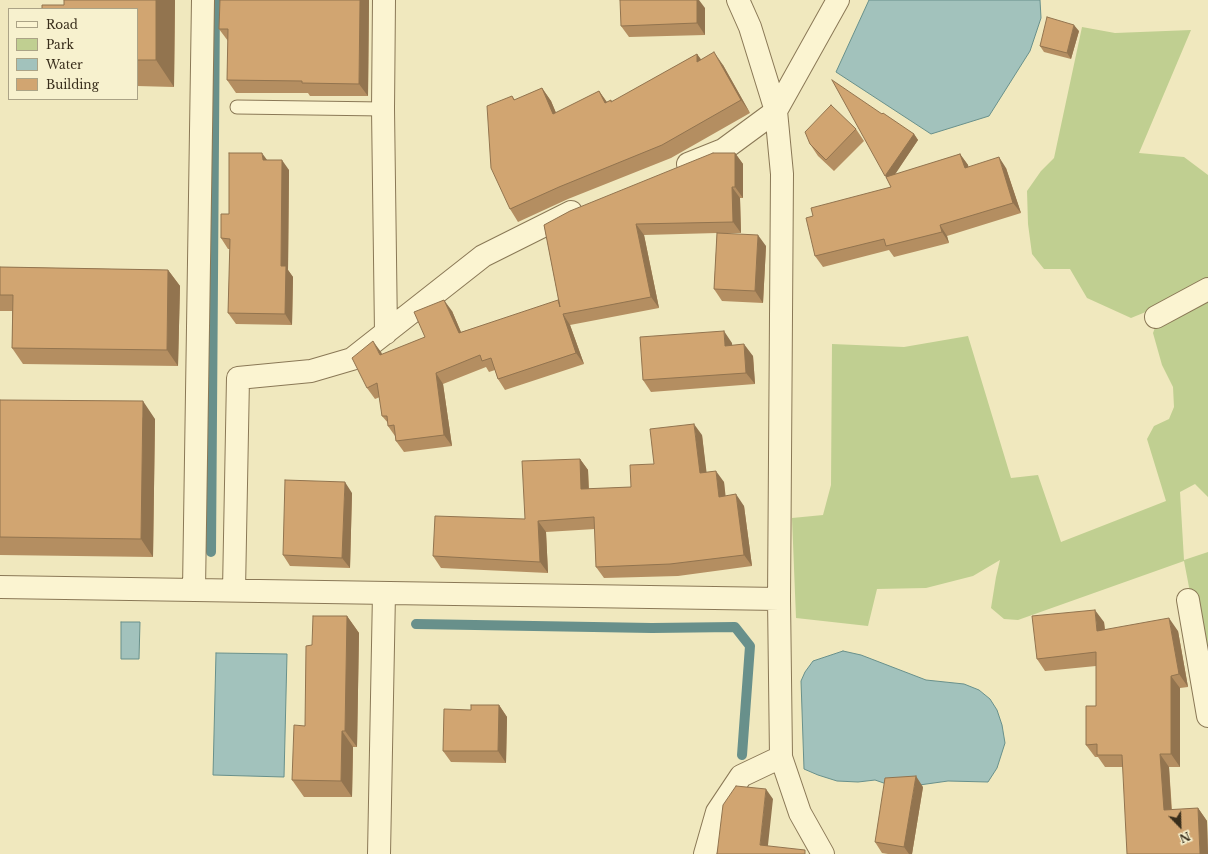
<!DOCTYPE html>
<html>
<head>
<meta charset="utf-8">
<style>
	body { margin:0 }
	#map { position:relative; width:1208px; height:854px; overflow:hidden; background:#f0e8be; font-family:"Libre Baskerville",serif }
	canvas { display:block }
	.legend { position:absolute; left:8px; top:8px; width:130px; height:92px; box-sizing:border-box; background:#f7f1ce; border:1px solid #aba386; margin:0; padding:5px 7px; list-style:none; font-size:12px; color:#382d1b }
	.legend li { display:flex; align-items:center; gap:8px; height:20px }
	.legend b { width:20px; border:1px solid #aba386 }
	.north { position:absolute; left:1160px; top:806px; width:40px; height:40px; -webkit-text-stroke:3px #f7f1ce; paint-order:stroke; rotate:157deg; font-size:11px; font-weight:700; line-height:16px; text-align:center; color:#382d1b }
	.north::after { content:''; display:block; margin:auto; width:14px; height:18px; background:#382d1b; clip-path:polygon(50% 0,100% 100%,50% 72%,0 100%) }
</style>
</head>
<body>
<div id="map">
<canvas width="1208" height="854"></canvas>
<ul class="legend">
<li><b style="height:5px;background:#fbf4d1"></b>Road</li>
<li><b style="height:11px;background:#c0cf91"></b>Park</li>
<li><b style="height:11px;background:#a2c2bc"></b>Water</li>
<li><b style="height:11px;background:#d1a571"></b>Building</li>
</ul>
<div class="north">N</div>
</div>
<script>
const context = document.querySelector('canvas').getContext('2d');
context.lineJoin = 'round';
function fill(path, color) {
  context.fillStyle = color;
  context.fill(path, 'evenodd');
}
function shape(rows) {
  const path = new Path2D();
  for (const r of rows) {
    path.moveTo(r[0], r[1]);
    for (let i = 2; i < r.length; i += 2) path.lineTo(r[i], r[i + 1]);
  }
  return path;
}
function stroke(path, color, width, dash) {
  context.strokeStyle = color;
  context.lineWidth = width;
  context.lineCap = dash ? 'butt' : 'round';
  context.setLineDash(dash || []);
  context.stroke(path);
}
fill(shape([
	[1082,27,1115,33,1191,30,1139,153,1184,157,1208,175,1208,280,1153,309,1131,318,1087,298,1070,269,1044,269,1032,254,1028,224,1027,191,1041,171,1054,158],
	[1208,298,1208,497,1195,484,1180,492,1184,560,1208,552,1208,686,1184,561,1018,620,1004,619,991,608,996,577,1000,560,973,576,926,588,877,589,868,626,796,618,792,518,823,515,831,485,832,344,904,347,968,336,1011,478,1038,475,1061,542,1166,501,1147,439,1154,426,1169,419,1174,407,1173,387,1162,365,1153,333,1156,325]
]), '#c0cf91');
const water = shape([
	[869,0,1040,0,1041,18,1030,51,989,116,931,134,836,72,869,0],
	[121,622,140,622,139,659,121,659,121,622],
	[843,651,861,655,926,680,964,684,979,690,990,699,997,710,1002,725,1005,743,997,768,988,782,948,781,898,788,875,780,858,782,837,781,818,775,804,769,801,681,805,672,813,661,843,651],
	[216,653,287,654,284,777,213,775,216,653]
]);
fill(water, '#a2c2bc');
stroke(water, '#68908b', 1);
stroke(shape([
	[211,552,215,0],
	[416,624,652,628,735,627,750,646,742,755]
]), '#68908b', 10);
const lane = shape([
	[237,107,383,109]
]);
const street = shape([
	[384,0,383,109,386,333],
	[738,0,750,27,776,111,782,174,779,599,781,757,800,813,823,854],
	[688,164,723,150,776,111,838,0],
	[1156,317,1208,289],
	[0,587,779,599],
	[194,589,203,0],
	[234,590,238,378,311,371,352,359,483,256,571,212],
	[1188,600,1208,716],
	[379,854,384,593],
	[705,854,717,812,741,776,781,757]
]);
stroke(lane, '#8a7856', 15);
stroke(street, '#8a7856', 24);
stroke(lane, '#fbf4d1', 13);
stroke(street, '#fbf4d1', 22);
fill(shape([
	[175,0,174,87,137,86,137,9,64,5],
	[369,0,368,96,310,96,308,93,236,93,227,80,228,41,219,29],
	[705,8,705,35,629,37,621,26],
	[1079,31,1071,59,1044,52,1040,46],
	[697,54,701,60,723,65,750,113,671,158,568,199,518,222,510,209,512,96,515,100,542,88,551,101,556,113,599,91,607,102,611,100,612,102],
	[882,114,914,134,918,140,894,175,960,154,968,165,968,167,1006,168,1021,213,947,236,949,243,894,257,889,250,823,267,815,256,813,216,891,187,886,177],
	[856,129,864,141,834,171,818,156,810,144],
	[735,153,743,164,743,198,740,198,741,233,725,233,766,246,763,303,722,301,714,289,717,233,644,235,659,308,570,325,584,364,505,390,498,379,495,370,489,372,486,367,443,384,452,446,404,452,396,441,395,436,388,426,388,423,382,416,380,397,375,399,367,388,381,352,382,355,425,337,452,311,461,332,559,302,544,225],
	[267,160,289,170,288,270,293,277,292,325,236,324,228,313,230,249,228,249,221,238,229,214],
	[0,267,168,270,180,286,178,366,23,364,12,348,12,311,0,311],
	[732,343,732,345,753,356,755,384,651,392,643,380],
	[0,400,155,419,153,557,0,555],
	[702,435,706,472,724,482,725,496,744,506,752,566,678,576,604,578,596,567,595,529,546,532,548,573,441,568,433,556,525,519,580,459,588,470,589,489,631,487,654,464],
	[352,493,350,568,290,566,283,555],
	[347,616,359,633,357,747,353,747,352,797,304,797,292,780,305,726,312,645],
	[1104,622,1105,629,1178,631,1188,687,1180,688,1180,767,1169,767,1172,810,1198,808,1207,821,1208,854,1123,767,1105,767,1098,757,1095,757,1086,745,1096,706,1096,666,1045,671,1037,659],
	[499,705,507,717,506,763,451,762,443,751,471,710],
	[923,787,912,854,888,854,882,853,875,842]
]), '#b48e61');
fill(shape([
	[156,0,175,0,174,87,156,60],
	[360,0,369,0,368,96,359,84],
	[697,0,699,0,705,8,705,35,697,23],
	[1074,25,1079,31,1071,59,1067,53],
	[714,52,723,65,750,113,741,100],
	[697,54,706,66,697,62],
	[542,88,551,101,562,127,553,114],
	[599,91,608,104,605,103],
	[914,134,918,140,890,182,885,176],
	[262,153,270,164,263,160],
	[735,153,743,164,743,198,735,187],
	[960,154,968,165,972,179,965,168],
	[999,157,1006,168,1021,213,1013,203],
	[282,160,289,170,288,270,293,277,292,325,285,314,281,266],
	[732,187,740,198,741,233,733,222],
	[636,224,644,235,659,308,651,297],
	[940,225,947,236,949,243,942,232],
	[758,235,766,246,763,303,755,291],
	[168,270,180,286,178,366,167,350],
	[444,300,452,311,466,344,459,333],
	[563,314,570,325,584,364,576,353],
	[724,331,732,343,733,357,725,346],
	[373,341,381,352,388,367,380,355],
	[744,344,753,356,755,384,746,373],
	[436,373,443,384,452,446,444,435],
	[143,401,155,419,153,557,141,539],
	[694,424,702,435,708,484,700,473],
	[580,459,588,470,589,500,581,489],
	[716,471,724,482,727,508,719,497],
	[345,482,352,493,350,568,342,558],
	[736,494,744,506,752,566,744,555],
	[538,521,546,532,548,573,540,562],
	[1095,610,1104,622,1106,643,1097,631],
	[347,616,359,633,357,747,345,731],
	[1169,618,1178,631,1188,687,1179,674],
	[1171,676,1180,688,1180,767,1171,754],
	[499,705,507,717,506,763,498,751],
	[342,731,353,747,352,797,341,781],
	[1160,754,1169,767,1172,822,1164,810],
	[916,776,923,787,912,854,909,854,904,847],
	[766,789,773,799,767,854,760,845],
	[1198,808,1207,821,1208,854,1200,854]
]), '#92744f');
const building = shape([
	[64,0,156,0,156,60,137,60,137,9,42,9,42,5,64,5,64,0],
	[220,0,360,0,359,84,302,83,302,81,227,80,228,29,219,29,220,0],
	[620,0,697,0,697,23,621,26,620,0],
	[1047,17,1074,25,1067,53,1040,46,1047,17],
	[714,52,741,100,662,145,559,187,510,209,491,168,487,106,512,96,514,100,542,88,553,114,599,91,605,103,611,100,611,102,697,54,697,62,714,52],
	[832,80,882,114,883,113,914,134,885,176,832,80],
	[831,105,856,129,826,160,810,144,805,132,831,105],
	[229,153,262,153,263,160,282,160,281,266,286,266,285,314,228,313,230,239,221,238,221,214,229,214,229,153],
	[713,153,735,153,735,187,732,187,733,222,636,224,651,297,563,314,576,353,498,379,491,358,482,361,480,355,436,373,444,435,396,441,394,425,388,426,387,416,382,416,377,383,367,388,352,358,373,341,380,355,425,337,414,312,444,300,459,333,558,300,560,307,544,225,570,211,713,153],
	[960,154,965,168,999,157,1013,203,940,225,942,232,886,246,884,239,815,256,806,218,813,216,811,208,891,187,886,177,960,154],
	[717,233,758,235,755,291,714,289,717,233],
	[0,267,168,270,167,350,12,348,13,295,0,295,0,267],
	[724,331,725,346,744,344,746,373,643,380,640,337,724,331],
	[0,400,143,401,141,539,0,537,0,400],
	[694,424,700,473,716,471,719,497,736,494,744,555,670,564,596,567,594,517,538,521,540,562,433,556,435,516,525,519,522,461,580,459,581,489,631,487,630,465,654,464,650,429,694,424],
	[285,480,345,482,342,558,283,555,285,480],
	[1095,610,1097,631,1169,618,1179,674,1171,676,1171,754,1160,754,1164,810,1198,808,1200,854,1127,854,1122,755,1097,755,1097,744,1086,745,1086,706,1096,706,1096,652,1037,659,1032,616,1095,610],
	[313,616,347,616,345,731,342,731,341,781,292,780,294,725,305,726,306,646,312,645,313,616],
	[471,705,499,705,498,751,443,751,444,709,471,710,471,705],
	[916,776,904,847,875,842,885,778,916,776],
	[736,786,766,789,760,845,805,850,805,854,717,854,723,805,736,786]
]);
fill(building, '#d1a571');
stroke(building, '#92744f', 1);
</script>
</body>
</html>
